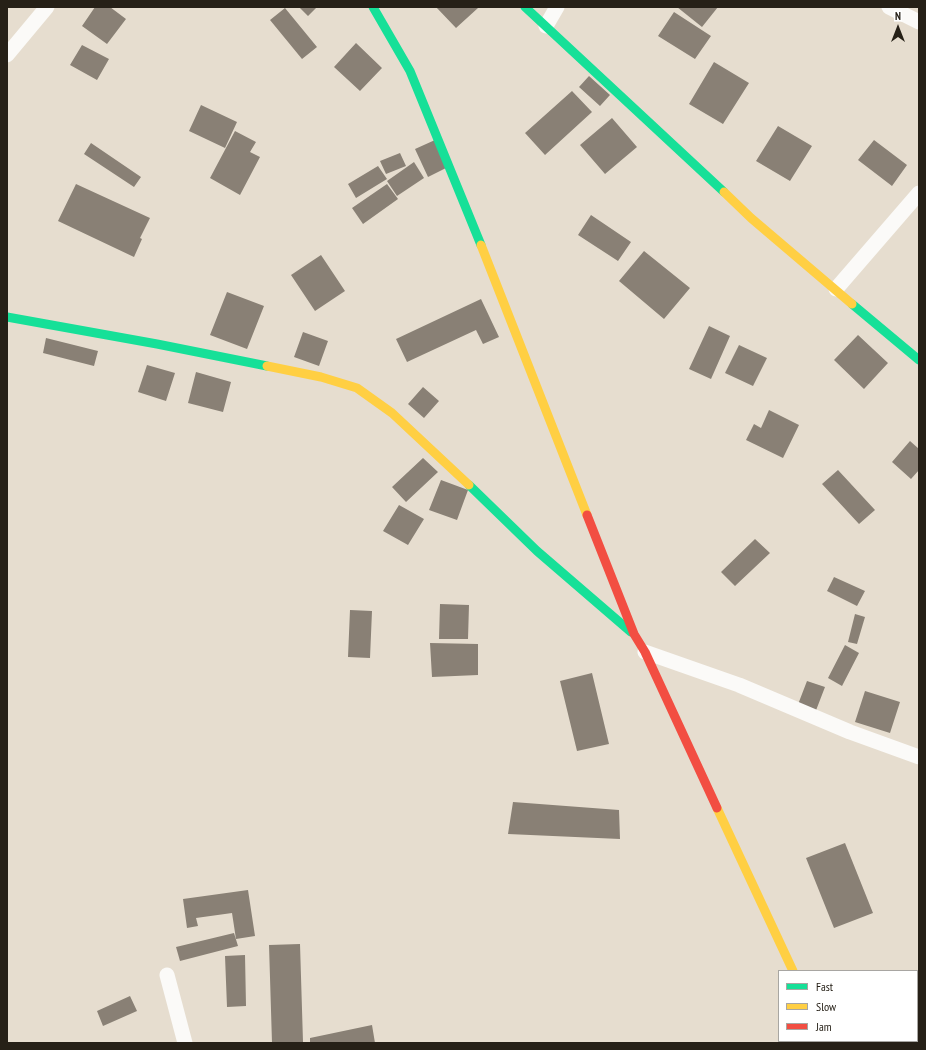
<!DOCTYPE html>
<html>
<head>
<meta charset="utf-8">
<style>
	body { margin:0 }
	#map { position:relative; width:926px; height:1050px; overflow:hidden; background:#e6ddcf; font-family:"PT Sans Narrow",sans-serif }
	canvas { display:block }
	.frame { position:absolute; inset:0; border:8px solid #262017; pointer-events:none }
	.legend { position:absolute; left:778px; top:970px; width:140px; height:72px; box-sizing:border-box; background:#fff; border:1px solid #a8a6a2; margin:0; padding:5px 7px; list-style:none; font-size:12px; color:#262017 }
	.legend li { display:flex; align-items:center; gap:8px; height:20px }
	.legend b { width:20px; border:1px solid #a8a6a2 }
	.north { position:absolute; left:878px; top:8px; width:40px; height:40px; -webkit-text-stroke:3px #fff; paint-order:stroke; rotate:0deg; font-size:11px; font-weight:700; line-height:16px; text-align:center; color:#262017 }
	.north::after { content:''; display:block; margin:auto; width:14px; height:18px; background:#262017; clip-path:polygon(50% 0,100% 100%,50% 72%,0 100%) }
</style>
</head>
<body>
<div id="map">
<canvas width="926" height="1050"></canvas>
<div class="frame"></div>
<ul class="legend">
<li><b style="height:5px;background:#16e098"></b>Fast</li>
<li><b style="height:5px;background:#ffcf43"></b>Slow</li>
<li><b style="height:5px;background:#f24e42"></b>Jam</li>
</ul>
<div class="north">N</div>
</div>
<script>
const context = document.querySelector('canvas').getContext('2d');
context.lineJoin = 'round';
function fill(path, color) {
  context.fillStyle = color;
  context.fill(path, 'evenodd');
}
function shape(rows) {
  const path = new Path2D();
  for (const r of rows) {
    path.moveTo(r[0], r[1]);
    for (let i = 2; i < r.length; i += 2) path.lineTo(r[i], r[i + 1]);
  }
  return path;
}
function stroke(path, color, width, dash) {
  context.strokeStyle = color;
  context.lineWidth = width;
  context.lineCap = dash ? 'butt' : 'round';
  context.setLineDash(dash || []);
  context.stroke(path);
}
fill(shape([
	[95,7,110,7,126,19,107,44,82,26],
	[299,7,317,7,308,16],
	[436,7,477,7,478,8,456,28],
	[677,7,718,7,702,27],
	[285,8,317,47,302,59,270,20],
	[674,12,711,36,695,59,658,36],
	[356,43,382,68,360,91,334,67],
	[82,45,109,59,97,80,70,65],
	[714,62,749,83,723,124,689,104],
	[589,76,610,95,600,106,579,87],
	[572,91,592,112,545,155,525,133],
	[201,105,237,122,225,148,189,131],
	[612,118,637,147,605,174,580,145],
	[778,126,812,146,790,181,756,161],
	[235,131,256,142,250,152,260,157,240,195,210,178],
	[435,140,448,167,428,177,415,149],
	[874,140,907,165,892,186,858,160],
	[91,143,141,177,134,187,84,154],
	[400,153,406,166,386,174,380,161],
	[414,162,424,178,397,196,387,181],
	[378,166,387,179,356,198,348,184],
	[76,184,150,218,140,238,142,239,134,257,58,221],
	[387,184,398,199,363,224,352,208],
	[591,215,631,242,618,261,578,235],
	[644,251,690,288,664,319,619,281],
	[321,255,345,291,315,311,291,275],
	[227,292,264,306,247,349,210,335],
	[481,299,499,337,483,344,476,330,407,362,396,339],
	[709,326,730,336,711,379,689,369],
	[303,332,328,341,319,366,294,357],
	[858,335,888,363,864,389,834,360],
	[46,338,98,351,94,366,43,353],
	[739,345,767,358,753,386,725,373],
	[147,365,175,373,166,401,138,392],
	[196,372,231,382,223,412,188,403],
	[423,387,439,401,424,418,408,404],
	[769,410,799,425,783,458,746,440,754,424,761,428],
	[910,441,919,449,919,470,911,479,892,462],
	[423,458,438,472,406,502,392,487],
	[838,470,875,510,859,524,822,484],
	[441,480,468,490,457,520,429,510],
	[399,505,424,519,408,545,383,531],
	[755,539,770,553,735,586,721,572],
	[834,577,865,591,857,606,827,591],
	[440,604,469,605,468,639,439,639],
	[350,610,372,611,370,658,348,657],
	[855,614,865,617,857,644,848,642],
	[430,643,478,644,478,675,432,677],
	[845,645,859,653,842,686,828,678],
	[592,673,609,744,577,751,560,681],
	[807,681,825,687,815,713,797,707],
	[865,691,900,702,890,733,855,722],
	[513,802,619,810,620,839,508,834],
	[845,843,873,913,834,928,806,858],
	[248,890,255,936,236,939,232,913,196,918,198,926,187,928,183,899],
	[234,933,238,946,180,961,176,947],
	[300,944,303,1042,272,1043,269,945],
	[245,955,246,1006,227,1007,225,956],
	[130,996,137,1011,103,1026,97,1011],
	[372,1025,375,1043,310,1043,310,1038]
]), '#898075');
stroke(shape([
	[889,7,919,22],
	[546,26,557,7],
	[7,55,47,7],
	[836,289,919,193],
	[645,652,739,685,850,732,919,757],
	[167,975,185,1043]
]), '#fbfaf8', 15);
stroke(shape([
	[373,7,410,71,481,245],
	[525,7,724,192],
	[852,304,919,360],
	[7,317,157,344,267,366],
	[469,485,537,551,631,632]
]), '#16e098', 9);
stroke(shape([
	[724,192,751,218,852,304],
	[481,245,587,515],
	[267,366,321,377,357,388,392,413,469,485],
	[717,808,793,971],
	[826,1041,827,1043]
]), '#ffcf43', 9);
stroke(shape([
	[587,515,634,634,645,652,717,808]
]), '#f24e42', 9);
</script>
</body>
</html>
